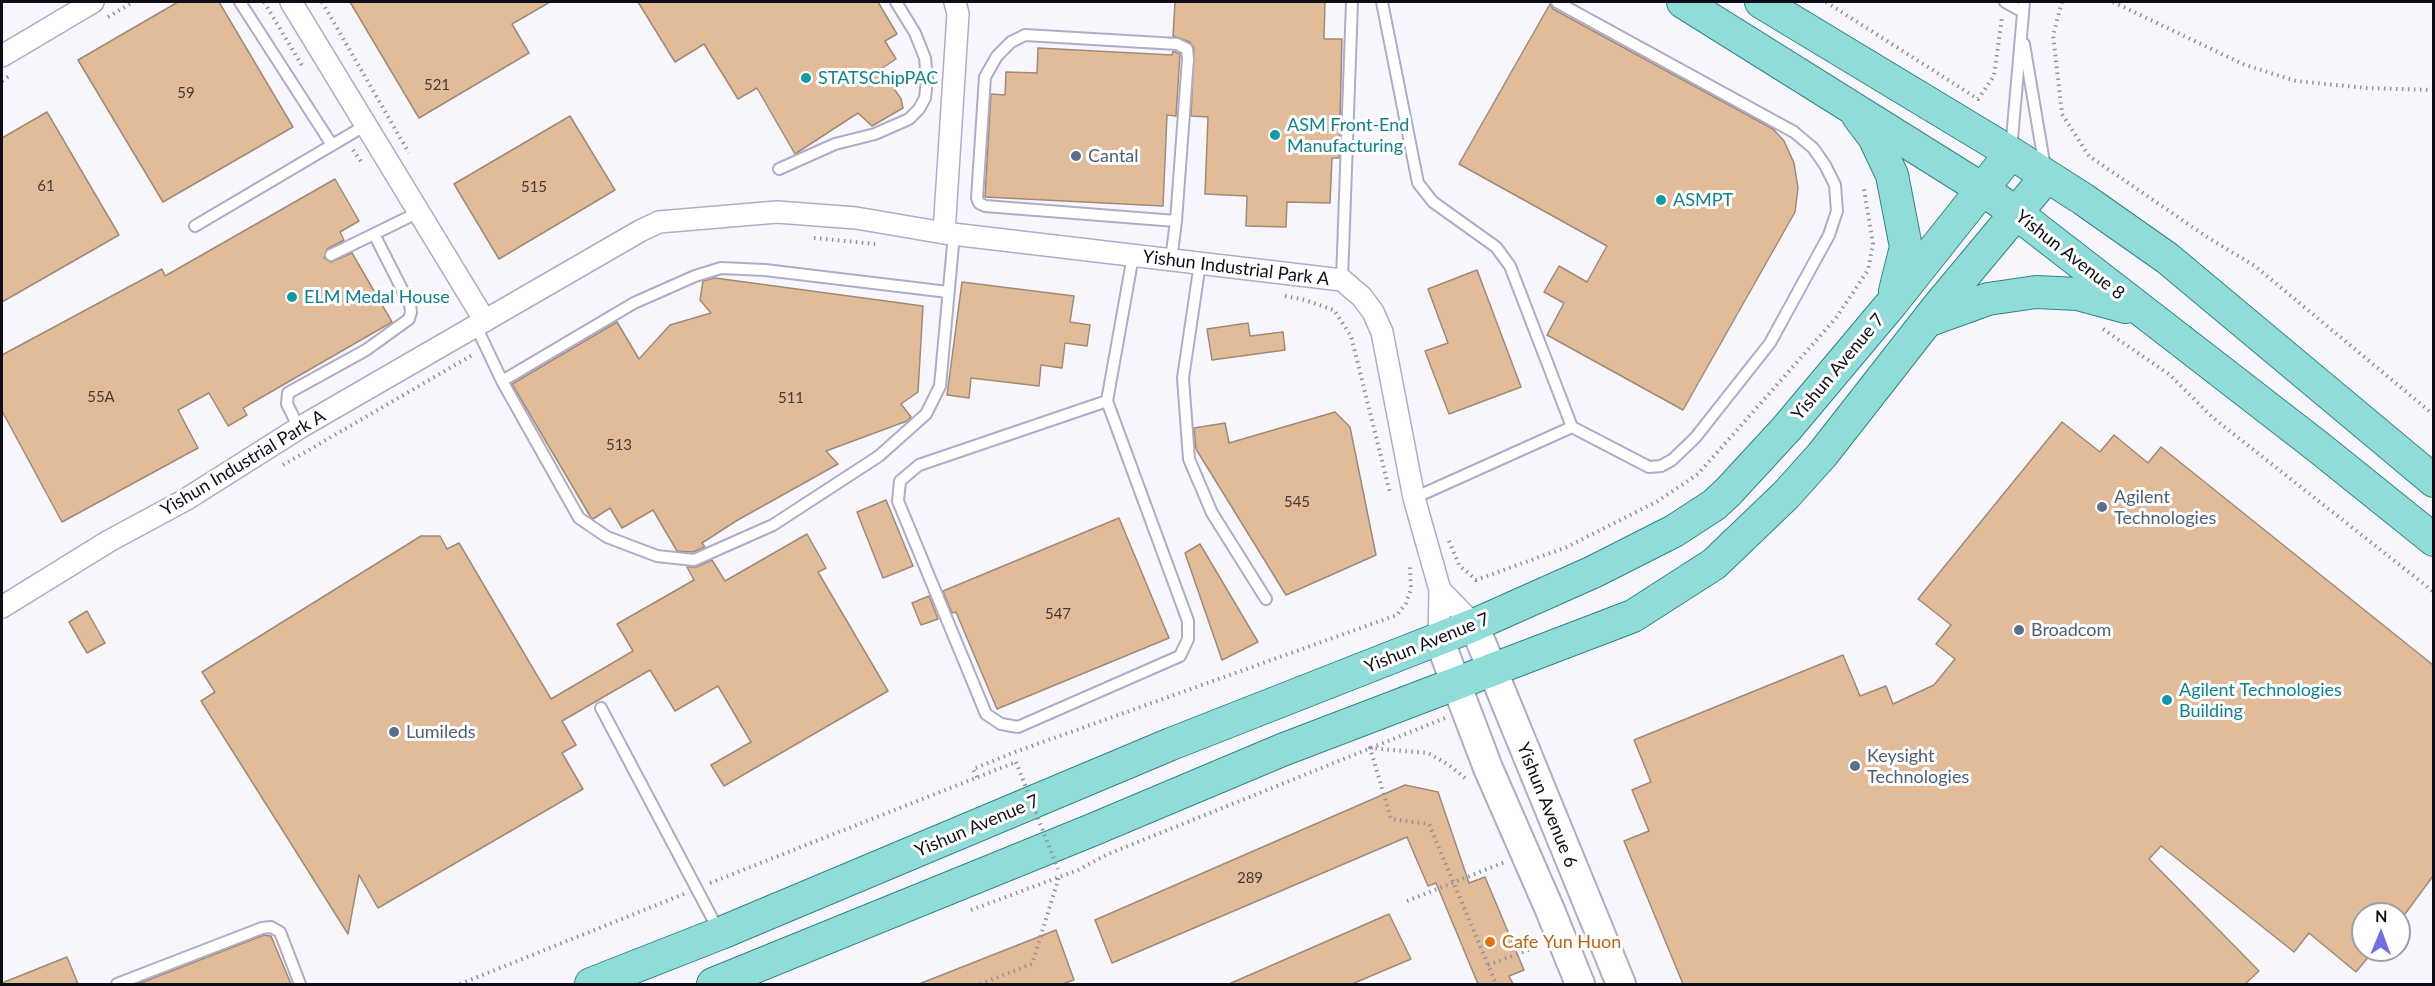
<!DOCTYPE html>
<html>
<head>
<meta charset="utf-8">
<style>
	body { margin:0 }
	#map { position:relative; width:2435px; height:986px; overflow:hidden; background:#f6f6fc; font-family:Lato,sans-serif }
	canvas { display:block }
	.frame { position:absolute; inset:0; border:3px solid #0f0d17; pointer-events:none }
	.north { position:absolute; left:2351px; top:902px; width:60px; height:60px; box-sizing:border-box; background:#fff; border:2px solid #9f9ea2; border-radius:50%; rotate:1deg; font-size:16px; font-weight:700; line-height:24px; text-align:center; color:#0f0d17 }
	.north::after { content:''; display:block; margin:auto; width:21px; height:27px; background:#6f6de7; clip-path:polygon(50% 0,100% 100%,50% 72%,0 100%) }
</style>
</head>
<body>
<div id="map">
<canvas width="2435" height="986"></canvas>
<div class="frame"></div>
<div class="north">N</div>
</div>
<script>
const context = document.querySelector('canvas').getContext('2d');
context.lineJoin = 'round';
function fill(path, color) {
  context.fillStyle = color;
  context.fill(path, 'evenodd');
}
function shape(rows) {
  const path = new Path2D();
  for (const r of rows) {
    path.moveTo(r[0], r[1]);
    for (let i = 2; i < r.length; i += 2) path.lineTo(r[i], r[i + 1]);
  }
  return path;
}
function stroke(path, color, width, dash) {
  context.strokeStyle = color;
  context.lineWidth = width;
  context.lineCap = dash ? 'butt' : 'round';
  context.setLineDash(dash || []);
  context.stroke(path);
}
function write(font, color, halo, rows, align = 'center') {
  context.font = font + ' Lato,sans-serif';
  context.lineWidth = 6;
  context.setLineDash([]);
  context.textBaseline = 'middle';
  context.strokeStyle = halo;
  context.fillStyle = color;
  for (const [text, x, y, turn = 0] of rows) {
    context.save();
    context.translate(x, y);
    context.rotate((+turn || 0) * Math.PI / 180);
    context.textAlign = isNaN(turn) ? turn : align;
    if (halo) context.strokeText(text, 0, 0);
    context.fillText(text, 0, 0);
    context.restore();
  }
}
const building = shape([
	[178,2,219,2,293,127,163,202,78,60,178,2],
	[350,2,550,2,512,24,529,53,419,118,350,2],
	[638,2,878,2,897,34,885,41,896,59,881,69,901,99,903,108,872,126,858,113,795,154,757,88,738,99,704,44,675,62,638,2],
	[1175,2,1325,2,1324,39,1342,39,1339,158,1332,158,1330,203,1287,202,1286,227,1246,226,1247,196,1205,194,1208,117,1191,116,1194,48,1190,42,1173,36,1175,2],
	[1550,4,1553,9,1773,129,1784,141,1794,163,1798,188,1795,212,1683,410,1547,335,1564,303,1544,292,1559,266,1587,282,1607,246,1459,164,1550,4],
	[1038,48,1172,55,1173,51,1180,54,1176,116,1167,115,1163,206,985,197,991,94,1005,95,1006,72,1037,73,1038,48],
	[47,112,119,235,2,302,2,138,47,112],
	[570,116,615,190,499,259,454,184,570,116],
	[335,179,359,221,340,232,344,240,327,249,324,258,331,262,352,253,392,322,243,408,247,415,228,426,209,393,178,410,198,448,62,522,2,411,2,355,162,269,165,276,335,179],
	[1477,270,1521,387,1449,414,1425,351,1448,343,1428,289,1477,270],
	[715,278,923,306,918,392,901,404,911,417,907,421,826,451,838,464,736,521,702,543,705,547,693,552,677,551,653,510,622,528,610,508,593,519,590,516,512,384,617,322,639,359,670,325,711,313,700,300,703,281,715,278],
	[962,282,1074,296,1070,322,1090,325,1087,346,1065,343,1062,368,1041,365,1039,386,971,378,969,398,947,395,962,282],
	[1248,323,1250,336,1283,332,1285,350,1212,360,1207,329,1248,323],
	[1335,412,1350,427,1376,555,1286,595,1196,449,1194,428,1225,423,1229,443,1335,412],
	[2062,422,2100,452,2114,435,2148,463,2161,447,2433,665,2433,876,2405,914,2363,914,2363,950,2374,950,2356,972,2309,933,2294,952,2161,846,2149,859,2259,971,2245,984,1683,984,1624,841,1649,831,1632,790,1651,782,1634,740,1843,655,1860,696,1886,686,1893,704,1934,685,1955,659,1936,644,1951,625,1918,599,2062,422],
	[886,500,913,566,883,578,857,512,886,500],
	[1119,518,1169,638,997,709,956,612,952,613,943,591,1119,518],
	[807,534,826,568,818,572,888,691,724,786,711,765,751,742,718,686,675,711,650,670,562,721,576,745,562,753,583,789,378,908,359,875,348,934,201,701,215,692,202,672,421,536,440,536,447,549,459,543,551,699,633,651,617,624,694,580,687,567,696,567,712,560,725,581,807,534],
	[1200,544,1258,642,1222,660,1185,553,1200,544],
	[929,596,938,619,921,625,912,603,929,596],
	[87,611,105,643,87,653,69,622,87,611],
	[1405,785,1438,792,1469,883,1485,877,1524,970,1509,976,1513,984,1478,984,1436,883,1428,886,1407,837,1112,963,1095,920,1405,785],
	[1389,914,1411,959,1352,984,1229,984,1389,914],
	[1056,930,1074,980,1062,984,919,984,1056,930],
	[264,935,271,936,291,984,138,984,264,935],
	[67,957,78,984,2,984,2,983,67,957]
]);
fill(building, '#e2bc99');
stroke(building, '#a18a75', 1.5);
const service = shape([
	[240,2,332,145],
	[1382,2,1418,183,1433,202,1496,247,1510,266,1572,427,1649,467,1661,466,1672,460,1695,438,1770,343,1829,235,1837,211,1835,185,1825,165,1813,148,1794,132,1557,2],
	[2005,2,2023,12],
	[2024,44,2045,168],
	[2011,150,2024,2],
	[779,169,835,144,875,134,909,119,919,109,925,98,927,79,925,58,915,33,896,2],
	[195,226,366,125],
	[331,255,419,212],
	[1171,260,1176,221,1188,59,1187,49,1177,44,1025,35,1011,42,997,56,985,77,977,198,979,203,985,206,1176,221],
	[1200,263,1183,378,1189,459,1212,513,1266,599],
	[1342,280,1352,2],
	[476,326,502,381,579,518,607,537,657,556,694,560,773,525,879,456,926,414,940,386,954,234],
	[502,381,634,303,695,276,721,268,765,270,948,292],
	[1107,401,919,465,900,481,898,501,986,714,1001,724,1018,727,1180,656,1188,639,1188,621,1107,401,1133,256],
	[299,428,287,404,288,393,366,350,409,319,411,312,410,305,374,234],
	[1414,498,1572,427],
	[601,708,719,931],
	[117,984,262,928,271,927,280,932,300,984]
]);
const minor = shape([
	[291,2,485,321],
	[2,56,93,2],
	[944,233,958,14,955,2],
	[1440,590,1474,625],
	[2,607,109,541,185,500,299,428,640,231,659,222,777,212,856,218,944,233,1342,280,1362,297,1373,312,1382,332,1414,498,1440,590,1439,639]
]);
const secondary = shape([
	[1474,625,1621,984],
	[1439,639,1488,768,1550,910,1580,984]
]);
const primary = shape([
	[1683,2,1982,189,2016,213,2317,446,2434,540],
	[1761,2,2011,153,2083,199,2167,258,2434,481],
	[1858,116,1874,137,1892,175,1906,247,1895,291],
	[1927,321,1988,299,2036,292,2078,294,2126,307],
	[591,984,721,933,1171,744,1474,625,1593,572,1674,531,1714,505,1728,492,1787,428,1892,303,2011,153],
	[713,984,1092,830,1282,750,1633,616,1714,564,1786,495,1822,455,1937,308,2047,176]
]);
stroke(service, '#afacc9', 14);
stroke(minor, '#afacc9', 24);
stroke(secondary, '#afacc9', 32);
stroke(primary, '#338585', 34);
stroke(shape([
	[264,2,304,69],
	[322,2,409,153],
	[1826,2,1978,99,1994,76,2002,17],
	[2062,2,2053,35,2062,114,2089,156,2207,237,2255,266,2434,415],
	[2113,2,2245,65,2296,81,2366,88,2434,90],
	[108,17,133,2],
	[2,81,9,76],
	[353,150,362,163],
	[814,238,876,244],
	[1285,296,1305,300,1334,310,1351,336,1390,493],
	[2103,329,2170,375,2212,417,2434,592],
	[283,465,474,354],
	[1449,541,1459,565,1476,580,1567,547,1658,501,1698,474,1836,318,1868,270,1873,244,1864,189],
	[977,777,973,769,1015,752,1397,615,1406,603,1411,589,1410,567],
	[1465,778,1449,765,1428,753,1370,748,1391,819,1429,824,1496,984],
	[710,883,1016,762],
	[1407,901,1505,862],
	[971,910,1078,870,1106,855,1445,718],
	[1488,965,1539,946],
	[460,984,684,894],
	[980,984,1032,964,1059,877]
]), '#93929a', 4, [1.5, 4.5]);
stroke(service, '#fff', 10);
stroke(minor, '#fff', 21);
stroke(secondary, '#fff', 28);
stroke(primary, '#90dcd9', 32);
stroke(shape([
	[1016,762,1058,869]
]), '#93929a', 4, [1.5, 4.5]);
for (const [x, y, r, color] of [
	[806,78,6,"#0f9aa8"],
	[1275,135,6,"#0f9aa8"],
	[1076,156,6,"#5c6f8a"],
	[1661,200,6,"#0f9aa8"],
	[292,297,6,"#0f9aa8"],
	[2102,507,6,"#5c6f8a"],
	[2019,630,6,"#5c6f8a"],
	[2167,700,6,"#0f9aa8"],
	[394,732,6,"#5c6f8a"],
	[1855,766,6,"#5c6f8a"],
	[1490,942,6,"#e8710a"]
]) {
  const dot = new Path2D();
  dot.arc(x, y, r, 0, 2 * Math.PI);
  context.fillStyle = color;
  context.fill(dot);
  stroke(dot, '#fff', 2);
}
write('15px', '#443938', null, [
	["521",437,85],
	["59",186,93],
	["61",46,186],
	["515",534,187],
	["55A",101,397],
	["511",791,398],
	["513",619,445],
	["545",1297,502],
	["547",1058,614],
	["289",1250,878]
]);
write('18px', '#0d838f', '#fff', [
	["STATSChipPAC",818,78],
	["ASM Front-End",1287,125],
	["Manufacturing",1287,146],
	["ASMPT",1673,200],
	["ELM Medal House",304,297],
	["Agilent Technologies",2179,690],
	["Building",2179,711]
], 'left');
write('18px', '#4e5e75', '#fff', [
	["Cantal",1088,156],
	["Agilent",2114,497],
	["Technologies",2114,518],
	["Broadcom",2031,630],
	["Lumileds",406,732],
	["Keysight",1867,756],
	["Technologies",1867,777]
], 'left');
write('18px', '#0f0d17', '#fff', [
	["Yishun Avenue 8",2070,255,38],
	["Yishun Industrial Park A",1236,268,7],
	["Yishun Avenue 7",1838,367,-50],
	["Yishun Industrial Park A",243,463,-31],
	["Yishun Avenue 7",1427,643,-22],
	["Yishun Avenue 6",1547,805,68],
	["Yishun Avenue 7",977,826,-23]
]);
write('18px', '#c56008', '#fff', [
	["Cafe Yun Huon",1502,942]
], 'left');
</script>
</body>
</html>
